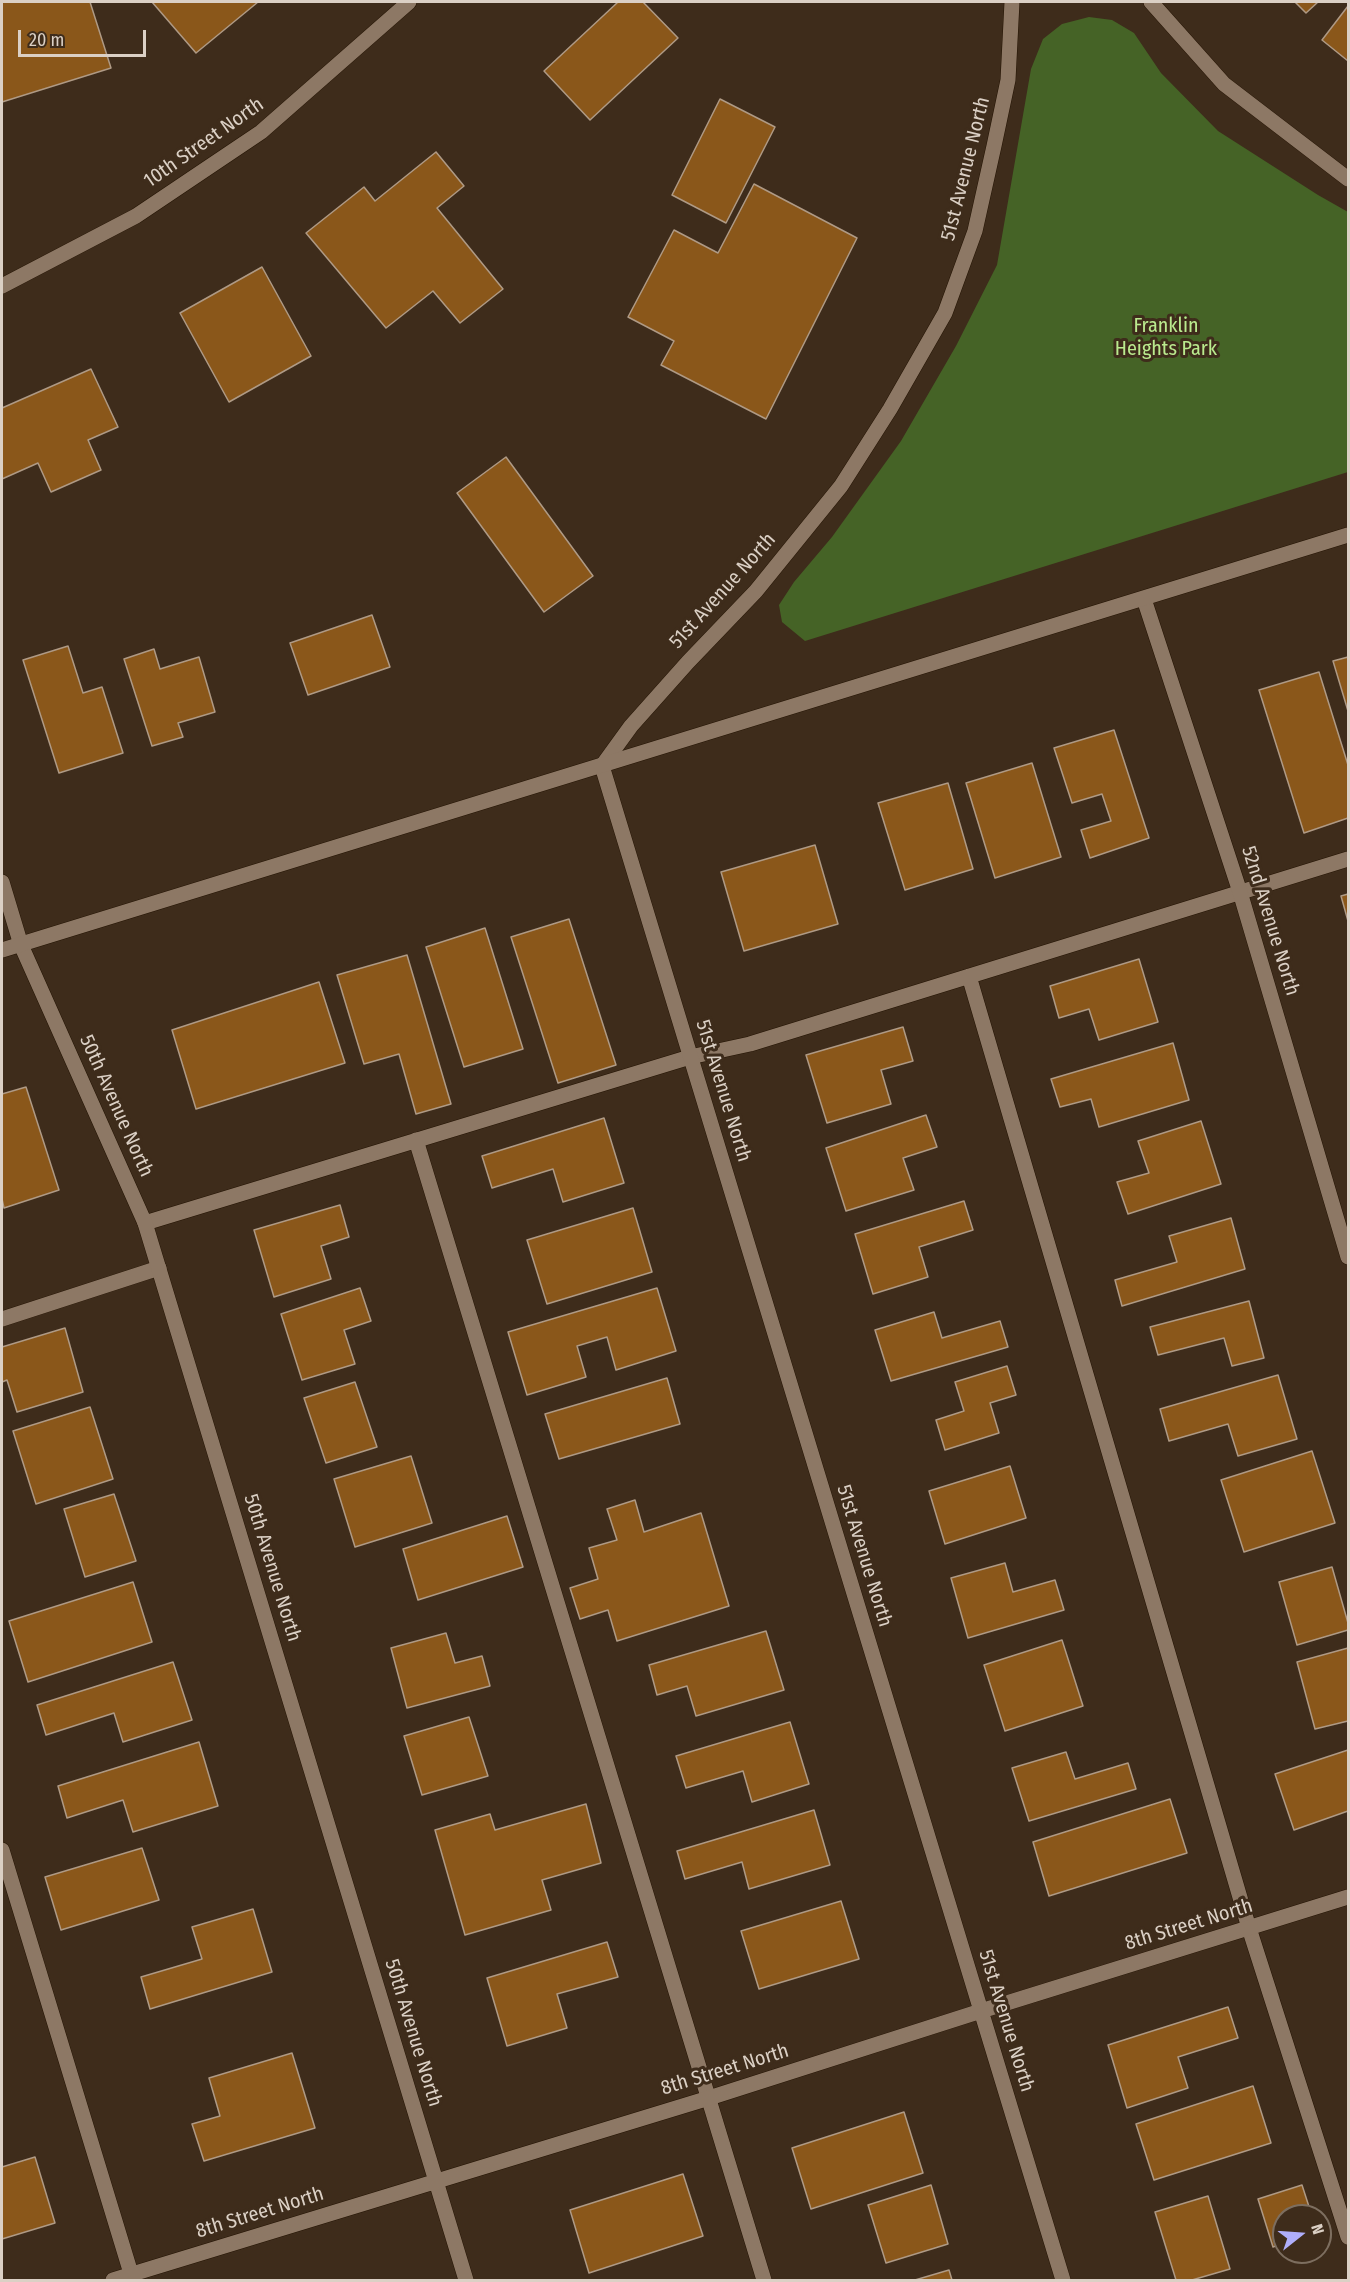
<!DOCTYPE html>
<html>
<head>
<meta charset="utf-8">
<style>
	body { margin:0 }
	#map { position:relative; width:1350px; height:2282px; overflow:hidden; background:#3e2c1b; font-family:"Fira Sans Condensed",sans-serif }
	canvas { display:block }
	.frame { position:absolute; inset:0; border:3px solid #dbd0c5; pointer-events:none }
	.north { position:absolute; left:1272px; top:2204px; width:60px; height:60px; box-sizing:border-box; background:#3e2c1b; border:2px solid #7d6e5f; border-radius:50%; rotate:73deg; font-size:16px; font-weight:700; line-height:24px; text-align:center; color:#dbd0c5 }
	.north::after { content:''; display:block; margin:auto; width:21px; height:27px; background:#afaefa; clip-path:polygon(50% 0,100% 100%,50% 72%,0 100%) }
	.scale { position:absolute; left:18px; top:30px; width:128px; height:27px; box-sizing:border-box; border:3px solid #dbd0c5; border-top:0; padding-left:8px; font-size:18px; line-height:21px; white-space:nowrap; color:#dbd0c5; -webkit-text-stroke:4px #3e2c1b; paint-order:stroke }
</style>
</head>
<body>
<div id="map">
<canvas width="1350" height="2282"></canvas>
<div class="frame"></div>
<div class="north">N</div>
<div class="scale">20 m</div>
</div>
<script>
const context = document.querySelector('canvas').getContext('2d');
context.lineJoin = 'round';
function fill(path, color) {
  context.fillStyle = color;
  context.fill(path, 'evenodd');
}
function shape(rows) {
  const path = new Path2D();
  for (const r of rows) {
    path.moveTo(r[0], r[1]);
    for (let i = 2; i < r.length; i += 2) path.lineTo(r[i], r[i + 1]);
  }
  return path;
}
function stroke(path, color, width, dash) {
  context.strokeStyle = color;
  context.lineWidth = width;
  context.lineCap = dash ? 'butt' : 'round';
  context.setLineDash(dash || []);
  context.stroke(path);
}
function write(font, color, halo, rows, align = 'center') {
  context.font = font + ' "Fira Sans Condensed",sans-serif';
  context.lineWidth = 6;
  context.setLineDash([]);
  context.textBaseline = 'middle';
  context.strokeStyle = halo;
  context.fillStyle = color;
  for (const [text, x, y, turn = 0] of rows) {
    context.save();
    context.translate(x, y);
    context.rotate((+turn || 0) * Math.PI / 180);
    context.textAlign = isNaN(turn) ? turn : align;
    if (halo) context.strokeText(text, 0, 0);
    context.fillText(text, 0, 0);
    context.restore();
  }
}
fill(shape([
	[1089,17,1112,20,1134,33,1161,73,1218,131,1318,195,1348,212,1348,472,805,641,782,622,779,605,794,582,832,537,901,441,956,346,997,265,1031,69,1043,39,1062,24]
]), '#456326');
const building = shape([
	[2,2,90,2,111,68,2,102,2,2],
	[152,2,258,2,196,53,152,2],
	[618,2,643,2,678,38,590,120,544,71,618,2],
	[1295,2,1318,2,1306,13,1295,2],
	[1348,6,1348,61,1322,40,1348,6],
	[720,99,775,127,726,223,672,195,720,99],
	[436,152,464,186,437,208,503,289,460,323,433,291,386,328,306,233,364,187,375,201,436,152],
	[754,184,857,238,766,419,661,365,674,341,628,317,674,230,718,253,754,184],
	[262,267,311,356,229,402,180,313,262,267],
	[91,369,118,427,88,440,101,470,51,492,38,463,2,479,2,408,91,369],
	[506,457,593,576,544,612,457,493,506,457],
	[372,615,390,667,308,695,290,643,372,615],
	[68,646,83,693,102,687,123,753,59,773,23,660,68,646],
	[154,649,160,669,199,657,215,712,178,723,183,737,152,746,124,659,154,649],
	[1348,657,1348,711,1333,661,1348,657],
	[1319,672,1348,765,1348,818,1304,833,1259,690,1319,672],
	[1114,730,1149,838,1090,858,1081,830,1111,821,1102,794,1072,803,1054,748,1114,730],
	[1032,763,1061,857,995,878,966,783,1032,763],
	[948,783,973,869,905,890,878,803,948,783],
	[815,845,838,924,744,951,721,872,815,845],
	[1348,894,1348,921,1341,896,1348,894],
	[569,919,616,1065,558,1083,511,937,569,919],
	[485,928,523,1049,464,1067,426,947,485,928],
	[407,955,451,1104,416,1114,399,1054,364,1064,337,975,407,955],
	[1139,959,1158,1022,1099,1040,1089,1009,1059,1018,1050,986,1139,959],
	[319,982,345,1063,196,1109,172,1030,319,982],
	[903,1027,913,1061,881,1070,891,1104,827,1123,806,1055,903,1027],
	[1173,1043,1189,1100,1099,1127,1091,1099,1060,1107,1051,1079,1173,1043],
	[26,1087,59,1190,4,1208,2,1199,2,1094,26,1087],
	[926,1115,937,1147,903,1158,914,1190,846,1211,826,1148,926,1115],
	[604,1118,624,1183,563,1202,553,1169,492,1188,482,1156,604,1118],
	[1201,1121,1221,1184,1128,1214,1117,1182,1149,1173,1138,1141,1201,1121],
	[964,1201,973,1230,919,1247,928,1277,873,1294,855,1234,964,1201],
	[340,1205,349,1237,321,1246,331,1279,274,1297,254,1230,340,1205],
	[633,1208,652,1272,547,1304,527,1240,633,1208],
	[1231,1218,1245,1269,1122,1306,1115,1280,1177,1262,1169,1236,1231,1218],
	[360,1288,371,1321,344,1330,355,1364,302,1380,281,1314,360,1288],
	[657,1288,676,1351,616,1370,607,1337,577,1346,586,1377,527,1395,508,1332,657,1288],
	[1249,1301,1264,1358,1232,1366,1224,1338,1158,1355,1150,1327,1249,1301],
	[934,1312,942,1338,1000,1321,1008,1347,891,1381,875,1330,934,1312],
	[65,1328,83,1392,17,1412,7,1380,2,1382,2,1347,65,1328],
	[1007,1366,1016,1395,990,1403,999,1433,945,1450,936,1420,964,1411,955,1382,1007,1366],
	[1278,1375,1297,1439,1238,1456,1228,1424,1169,1441,1160,1409,1278,1375],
	[667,1378,680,1424,559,1459,545,1414,667,1378],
	[355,1382,377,1447,326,1463,304,1398,355,1382],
	[90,1407,113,1479,36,1504,13,1431,90,1407],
	[1312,1451,1335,1523,1244,1552,1221,1480,1312,1451],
	[411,1456,432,1523,355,1547,334,1479,411,1456],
	[1010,1466,1026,1518,945,1544,929,1491,1010,1466],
	[114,1494,136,1561,85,1577,64,1509,114,1494],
	[635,1500,644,1532,701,1513,729,1606,617,1641,608,1610,580,1619,570,1588,598,1579,589,1548,617,1540,607,1509,635,1500],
	[507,1516,523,1567,418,1600,403,1549,507,1516],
	[1005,1563,1013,1592,1055,1580,1064,1610,968,1638,951,1578,1005,1563],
	[1332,1567,1348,1623,1348,1630,1297,1645,1279,1582,1332,1567],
	[133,1582,152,1642,28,1682,9,1621,133,1582],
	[766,1631,784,1690,696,1716,687,1686,657,1695,649,1665,766,1631],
	[446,1633,455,1663,482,1656,490,1686,407,1708,391,1648,446,1633],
	[1062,1640,1083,1706,1005,1731,984,1665,1062,1640],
	[1348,1648,1348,1721,1315,1729,1297,1662,1348,1648],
	[173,1662,192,1720,123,1742,114,1713,46,1735,37,1705,173,1662],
	[469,1717,488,1776,422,1795,404,1736,469,1717],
	[790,1722,809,1784,752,1802,743,1771,686,1788,676,1756,790,1722],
	[199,1742,218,1806,133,1832,123,1800,67,1818,58,1786,199,1742],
	[1348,1750,1348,1811,1294,1830,1275,1774,1348,1750],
	[1066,1752,1075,1779,1128,1763,1136,1789,1029,1821,1012,1768,1066,1752],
	[1170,1799,1187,1853,1049,1896,1033,1842,1170,1799],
	[586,1804,601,1863,542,1880,551,1910,465,1935,435,1830,490,1814,495,1830,586,1804],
	[814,1810,830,1865,749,1889,742,1862,685,1879,677,1851,814,1810],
	[142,1848,159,1900,61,1930,45,1877,142,1848],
	[841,1901,859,1959,759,1989,741,1931,841,1901],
	[253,1909,272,1972,150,2009,141,1977,202,1959,192,1927,253,1909],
	[607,1942,618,1977,557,1994,567,2028,507,2046,487,1978,607,1942],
	[1228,2007,1238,2038,1178,2057,1188,2088,1127,2108,1108,2045,1228,2007],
	[292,2053,315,2128,204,2161,192,2124,220,2116,209,2078,292,2053],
	[1253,2086,1271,2143,1154,2180,1136,2124,1253,2086],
	[904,2112,923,2173,811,2209,792,2148,904,2112],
	[35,2157,55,2223,2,2239,2,2167,35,2157],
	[683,2174,703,2236,589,2273,570,2210,683,2174],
	[931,2185,948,2244,886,2263,868,2205,931,2185],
	[1302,2185,1312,2216,1284,2216,1284,2243,1273,2247,1258,2199,1302,2185],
	[1208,2196,1230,2269,1192,2280,1176,2280,1155,2212,1208,2196],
	[949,2270,952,2280,915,2280,949,2270]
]);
fill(building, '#8a571a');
stroke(building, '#af9a85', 1.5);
const service = shape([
	[969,976,1249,1928,1348,2237],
	[416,1140,764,2280],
	[145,1223,690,1057,750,1044,1348,859],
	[2,1319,159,1268],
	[2,1850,133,2280]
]);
const minor = shape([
	[1012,2,1008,80,994,146,975,231,945,313,890,409,841,486,756,591,688,662,631,726,602,766,1063,2280],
	[1151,2,1224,84,1348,179],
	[2,286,136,216,261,132,409,2],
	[1144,599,1240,892,1348,1257],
	[2,882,21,945,145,1223,466,2280],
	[113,2280,709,2098,981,2011,1348,1897]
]);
const secondary = shape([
	[2,950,1348,535]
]);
stroke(service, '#241404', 16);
stroke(minor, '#241404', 16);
stroke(secondary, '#241404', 16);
stroke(service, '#8d7865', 15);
stroke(minor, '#8d7865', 15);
stroke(secondary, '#8d7865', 15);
write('20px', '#dbd0c5', '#3e2c1b', [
	["10th Street North",204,143,-35],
	["51st Avenue North",966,169,-76],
	["51st Avenue North",723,591,-48],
	["52nd Avenue North",1270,921,73],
	["51st Avenue North",723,1091,73],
	["50th Avenue North",116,1106,66],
	["51st Avenue North",864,1556,73],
	["50th Avenue North",272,1568,73],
	["8th Street North",1189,1925,-17],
	["51st Avenue North",1006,2021,73],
	["50th Avenue North",413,2033,73],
	["8th Street North",725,2070,-17],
	["8th Street North",260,2213,-17]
]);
write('20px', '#baea8e', '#3e2c1b', [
	["Franklin",1166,326],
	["Heights Park",1166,349]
]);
</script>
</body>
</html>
